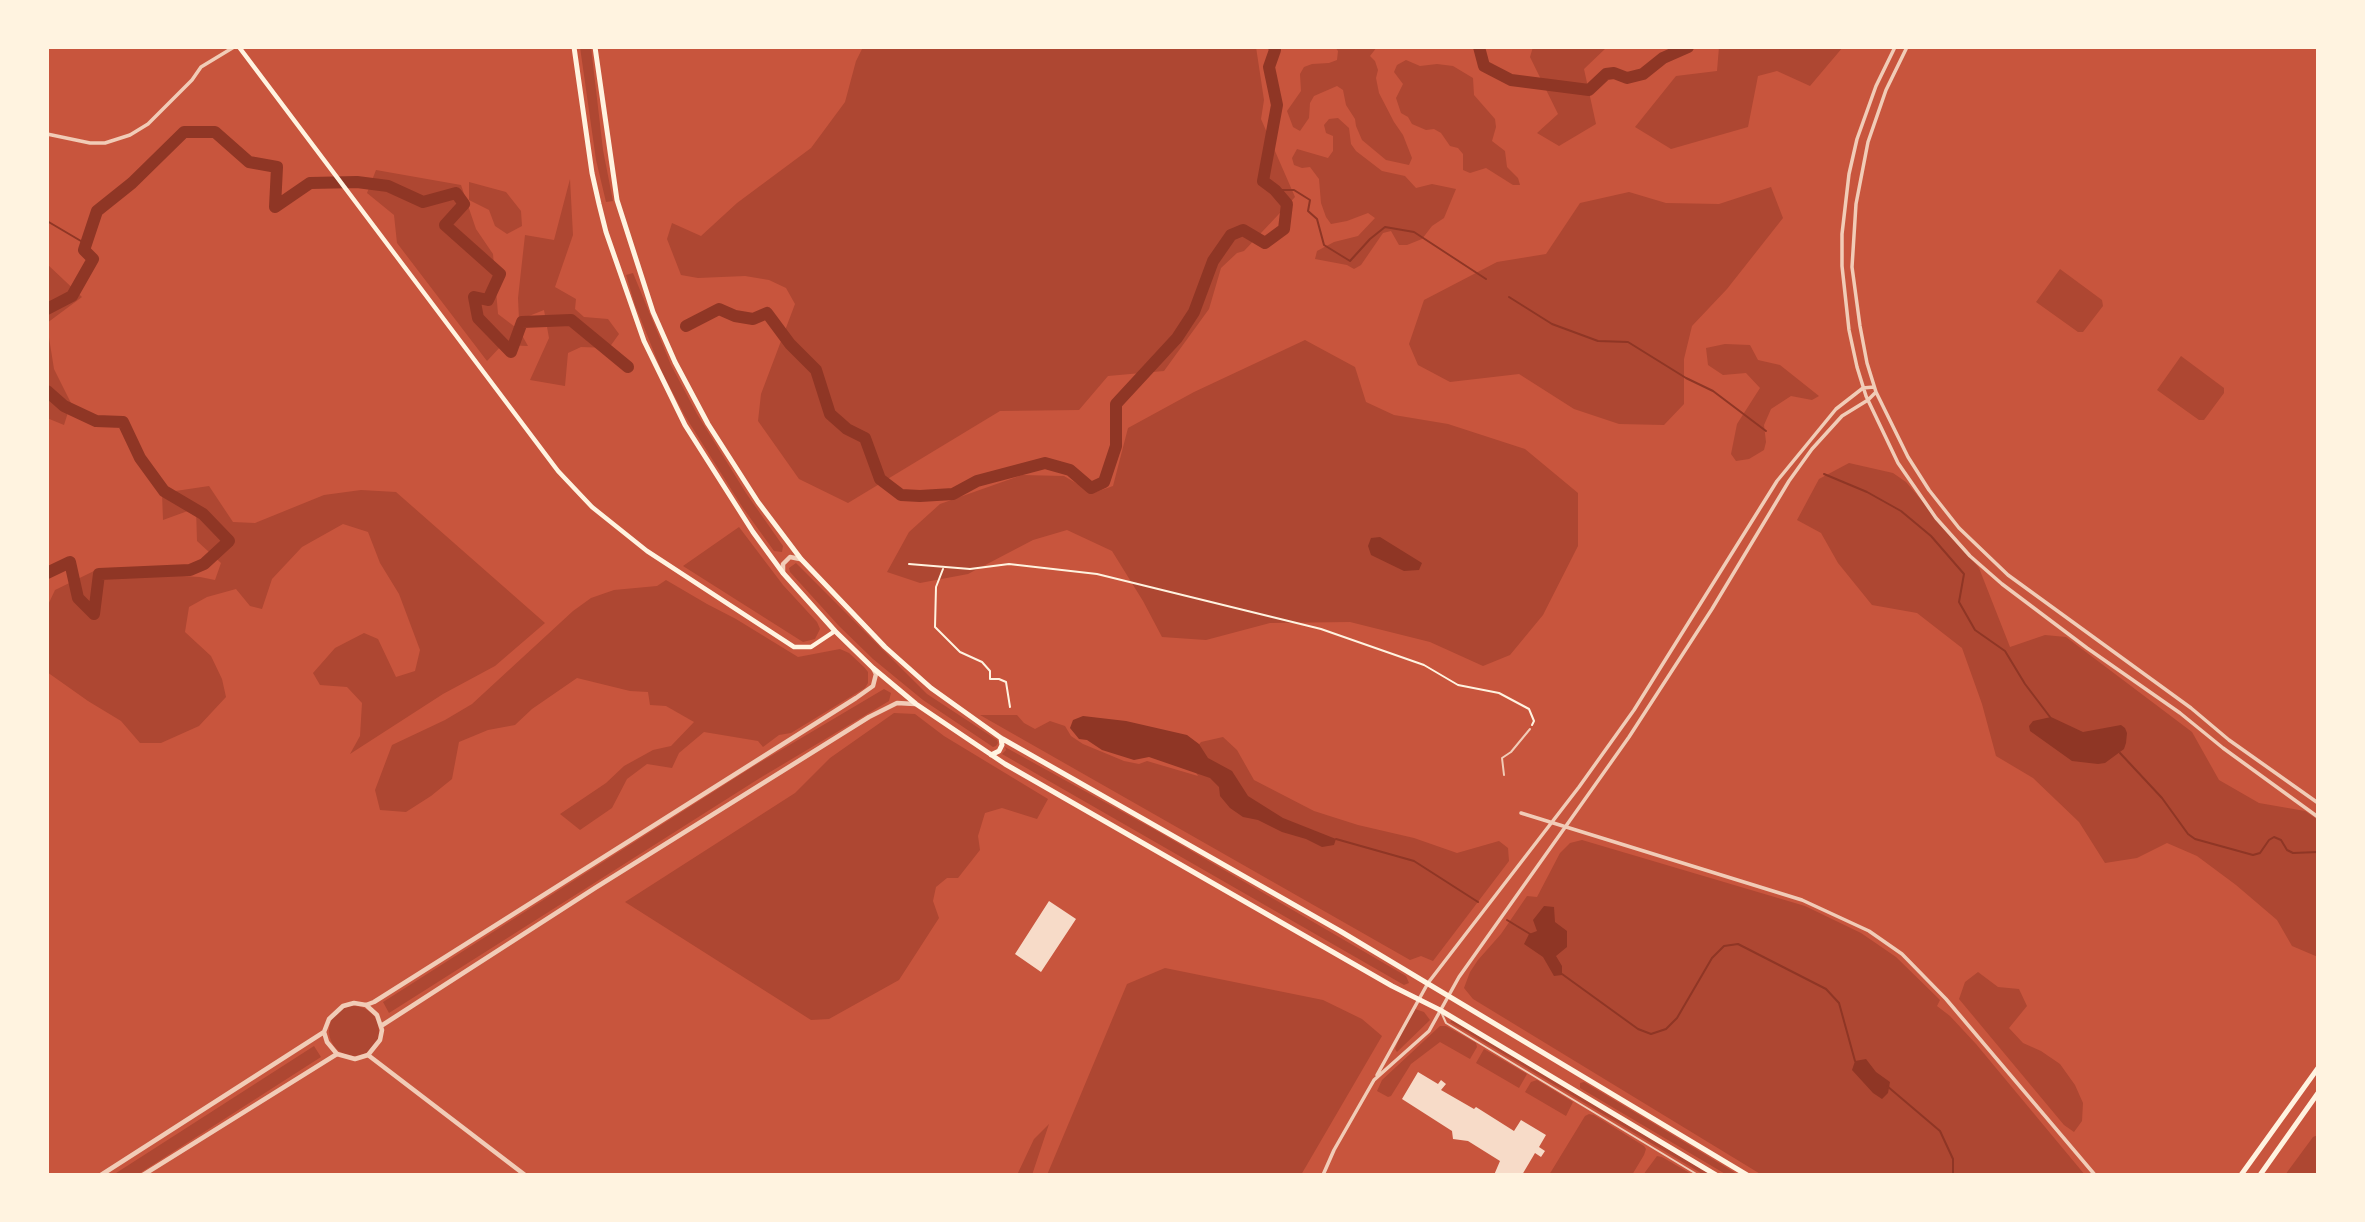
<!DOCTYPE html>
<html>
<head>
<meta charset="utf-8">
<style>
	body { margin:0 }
	#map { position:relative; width:2365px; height:1222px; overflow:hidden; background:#c8553d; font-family:"IBM Plex Serif",serif }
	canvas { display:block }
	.frame { position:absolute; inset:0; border:49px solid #fff3e0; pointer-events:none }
</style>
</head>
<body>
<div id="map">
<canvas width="2365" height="1222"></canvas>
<div class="frame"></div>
</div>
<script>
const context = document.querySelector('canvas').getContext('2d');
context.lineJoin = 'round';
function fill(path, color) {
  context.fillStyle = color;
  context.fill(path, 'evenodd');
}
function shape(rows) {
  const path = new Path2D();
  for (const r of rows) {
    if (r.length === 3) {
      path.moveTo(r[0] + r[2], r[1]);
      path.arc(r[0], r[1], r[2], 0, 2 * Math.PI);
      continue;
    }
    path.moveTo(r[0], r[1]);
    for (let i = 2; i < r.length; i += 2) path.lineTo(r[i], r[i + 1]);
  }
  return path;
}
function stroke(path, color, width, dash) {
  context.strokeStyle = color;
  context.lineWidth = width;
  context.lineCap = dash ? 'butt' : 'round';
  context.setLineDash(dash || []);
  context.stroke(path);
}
fill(shape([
	[580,47,591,47,603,150,613,201,606,202,596,160],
	[863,47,1256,47,1264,100,1261,119,1295,197,1244,251,1237,253,1221,268,1209,309,1164,371,1108,376,1079,410,1000,411,848,503,799,479,758,421,761,394,795,304,786,288,769,280,745,276,698,278,681,275,667,239,672,223,701,236,737,203,811,148,845,102,856,61],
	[1335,47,1377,47,1370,56,1375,61,1378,70,1376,78,1379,93,1394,122,1403,135,1412,158,1409,165,1386,160,1362,140,1356,126,1355,119,1346,105,1343,90,1337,86,1314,96,1310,103,1309,118,1300,131,1293,127,1287,111,1301,91,1300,74,1304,67,1312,64,1329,63,1337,60,1338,51],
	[1533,47,1607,47,1584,69,1596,124,1559,146,1537,133,1558,114,1530,57],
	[1719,47,1843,47,1810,86,1777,71,1758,76,1748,127,1671,149,1635,127,1676,76,1717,71],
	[1406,60,1420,66,1437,64,1453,66,1473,78,1474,95,1495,119,1496,127,1492,141,1505,151,1507,167,1518,178,1520,185,1513,185,1486,168,1470,173,1463,170,1463,154,1458,148,1450,146,1441,133,1434,129,1426,130,1412,124,1408,117,1401,113,1396,98,1403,84,1394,72,1397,65],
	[1338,118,1349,128,1351,144,1356,151,1382,171,1405,176,1416,188,1432,184,1456,189,1444,218,1432,226,1422,239,1407,245,1399,245,1391,231,1383,233,1361,265,1354,269,1347,265,1315,259,1317,251,1334,242,1358,236,1375,218,1368,213,1347,221,1331,224,1326,217,1321,203,1319,179,1310,167,1302,168,1294,165,1292,158,1297,149,1328,158,1333,151,1333,136,1326,133,1324,125,1329,119],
	[376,170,461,185,476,229,493,254,498,314,519,330,528,346,502,345,487,361,397,243,394,215,367,193],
	[570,179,573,235,555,287,576,299,575,309,584,317,608,319,619,334,609,348,581,347,568,353,565,386,530,380,549,338,544,310,519,320,518,298,525,235,554,240],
	[469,182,506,192,521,211,522,226,507,234,495,226,489,210,469,200],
	[1771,187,1783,218,1727,289,1692,326,1684,359,1684,404,1664,425,1619,424,1574,409,1519,374,1450,382,1418,365,1409,344,1424,300,1497,262,1546,254,1580,203,1629,192,1666,203,1719,204],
	[47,264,82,297,47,323],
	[2060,269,2102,300,2103,306,2083,332,2078,332,2036,302],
	[633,273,671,365,697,414,746,493,783,546,782,552,774,551,743,508,685,416,662,372,635,305,626,275],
	[47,325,54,369,71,403,64,425,47,418],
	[1305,340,1355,367,1366,402,1394,415,1448,424,1525,449,1578,493,1578,546,1543,615,1510,655,1483,666,1430,642,1350,622,1270,623,1206,640,1162,637,1143,601,1112,551,1067,530,1033,540,968,574,920,583,887,572,909,532,940,504,1022,475,1064,476,1093,493,1113,486,1128,428,1194,392],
	[1725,344,1750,345,1758,360,1780,365,1819,396,1812,400,1791,396,1771,409,1764,425,1766,442,1764,450,1749,459,1736,461,1731,454,1737,424,1760,388,1746,373,1723,375,1708,365,1706,348],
	[2181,356,2224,388,2224,393,2204,420,2199,420,2157,390],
	[1849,463,1893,473,1906,482,1979,568,2010,647,2045,635,2066,637,2192,732,2219,780,2259,803,2305,811,2318,820,2318,957,2292,946,2277,920,2236,885,2197,856,2167,843,2137,858,2105,863,2079,822,2033,778,1996,756,1982,704,1962,648,1917,613,1872,605,1838,563,1821,533,1797,520,1819,479],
	[209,486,233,522,255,523,324,495,361,490,396,492,545,623,495,666,443,694,350,754,360,736,362,703,347,687,320,685,313,673,335,648,364,633,378,639,396,677,415,671,420,650,399,594,380,563,368,532,343,524,302,547,272,579,262,609,250,606,236,589,207,597,189,607,185,632,211,656,222,679,226,697,199,726,161,743,140,743,121,721,88,701,47,672,47,607,55,590,94,571,200,577,215,580,221,563,197,541,196,508,163,520,162,493],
	[739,527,783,585,817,622,820,629,815,639,803,642,683,566],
	[796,563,927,694,997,740,998,743,996,746,993,747,923,700,873,659,839,626,790,572,789,568],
	[666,580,707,604,736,619,798,657,840,649,849,653,864,667,868,672,868,683,865,688,791,733,779,735,763,747,758,741,704,732,679,753,672,768,647,764,627,779,612,808,580,830,560,814,606,783,624,766,653,750,671,746,694,722,666,706,650,705,648,692,630,691,577,678,532,709,515,725,488,730,459,742,452,779,431,796,406,812,380,810,375,790,392,745,445,720,472,704,573,611,591,598,614,590,657,586],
	[884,689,891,693,889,701,760,778,389,1013,383,1002,754,766],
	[894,713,915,714,944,736,1048,799,1037,819,1002,808,985,813,978,836,980,850,958,878,947,878,936,887,933,901,939,918,899,980,829,1019,811,1020,625,902,795,793,830,758],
	[980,715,1017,715,1024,723,1035,729,1050,721,1065,726,1071,736,1083,744,1124,761,1139,764,1147,761,1198,776,1188,758,1201,742,1223,737,1237,750,1254,780,1314,811,1358,825,1414,838,1457,853,1499,841,1508,848,1509,861,1433,961,1421,956,1410,960],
	[1005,747,1157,831,1406,976,1409,983,1404,985,1002,754,1006,750],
	[1582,840,1805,906,1861,933,1896,957,1940,1000,1937,1006,1950,1016,1976,1044,2085,1175,1762,1175,1473,999,1464,988,1470,972,1478,960,1501,934,1527,896,1537,897,1560,853,1570,843],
	[1165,968,1323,1000,1362,1019,1382,1036,1301,1175,1047,1175,1127,984],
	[1978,972,1998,987,2019,989,2027,1006,2009,1028,2023,1043,2041,1051,2060,1064,2075,1085,2083,1103,2082,1121,2074,1132,2064,1125,1959,999,1965,982],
	[354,1031,25],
	[1415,1009,1424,1012,1430,1020,1397,1052,1395,1049,1401,1034],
	[1452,1020,1711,1175,1704,1175,1450,1022],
	[1440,1026,1446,1026,1476,1043,1477,1047,1470,1059,1440,1042,1411,1064,1391,1096,1388,1097,1377,1091,1382,1080],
	[314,1046,321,1057,137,1175,113,1175],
	[1484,1049,1527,1074,1519,1088,1476,1063],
	[1537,1080,1573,1102,1566,1116,1525,1092,1531,1082],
	[1584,1082,1641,1116,1739,1175,1727,1175,1580,1088,1580,1083],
	[1589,1114,1594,1115,1644,1146,1646,1149,1644,1155,1632,1175,1549,1175,1585,1116],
	[1049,1124,1032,1175,1017,1175,1034,1139],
	[2318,1135,2318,1175,2285,1175,2313,1137],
	[1657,1156,1662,1157,1693,1175,1643,1175]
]), '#ae4732');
fill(shape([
	[1380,537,1422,563,1419,570,1404,571,1371,555,1368,546,1371,538],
	[1083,716,1126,721,1187,735,1199,744,1208,758,1232,771,1248,796,1283,818,1336,839,1334,845,1322,847,1306,839,1282,832,1258,820,1243,817,1230,808,1220,796,1219,787,1210,778,1149,757,1134,760,1102,750,1087,740,1079,739,1070,728,1073,720],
	[2051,717,2083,732,2121,725,2125,728,2127,733,2126,743,2124,749,2105,763,2098,764,2072,761,2030,731,2029,726,2033,721],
	[1544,906,1554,907,1555,922,1567,931,1567,947,1556,956,1562,966,1562,975,1554,976,1543,957,1524,944,1529,934,1537,931,1533,920],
	[1866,1059,1876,1072,1890,1082,1888,1093,1882,1099,1873,1093,1852,1070,1855,1061]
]), '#8f3625');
stroke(shape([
	[1275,190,1294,190,1310,200,1308,211,1317,219,1324,245,1350,261,1370,239,1385,227,1414,232,1486,279],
	[47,221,86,244],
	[1509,297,1552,324,1598,341,1628,342,1686,378,1713,391,1766,431],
	[1824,474,1867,492,1901,511,1931,536,1964,574,1959,602,1975,630,2005,651,2025,684,2050,717],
	[2120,753,2162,798,2188,834,2195,839,2253,855,2260,853,2269,840,2274,837,2281,840,2287,850,2293,853,2318,852],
	[1336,839,1414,861,1478,902],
	[1507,920,1530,934],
	[1562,974,1638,1029,1651,1034,1666,1029,1677,1018,1712,958,1724,946,1738,944,1826,989,1839,1003,1855,1061],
	[1887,1086,1940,1131,1953,1159,1953,1175]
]), '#8f3625', 2);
stroke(shape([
	[1479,47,1484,66,1511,80,1589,90,1606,74,1614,73,1627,78,1643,74,1663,58,1688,47],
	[47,309,72,296,93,259,84,250,97,211,132,183,184,132,215,132,249,162,277,167,275,207,310,183,357,182,388,186,423,202,456,193,464,204,445,225,500,274,488,300,474,297,478,318,511,352,522,322,571,320,628,367],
	[686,326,719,309,735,316,753,319,767,313,790,344,816,370,830,414,847,429,865,438,880,479,901,495,920,496,953,494,977,481,1045,463,1070,470,1091,488,1104,482,1116,446,1116,404,1177,338,1194,312,1213,261,1231,235,1243,230,1265,243,1284,229,1287,204,1275,190,1263,181,1277,105,1269,67,1275,50,1274,47],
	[47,391,64,406,96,421,123,422,140,458,164,491,203,514,229,541,204,564,190,570,99,574,94,614,78,598,70,562,47,573]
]), '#8f3625', 12);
fill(shape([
	[1049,901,1076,919,1041,972,1015,954],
	[1418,1072,1438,1084,1441,1080,1446,1084,1441,1090,1474,1109,1476,1107,1514,1131,1521,1120,1546,1135,1539,1147,1545,1151,1541,1157,1535,1153,1522,1175,1494,1175,1500,1161,1468,1141,1453,1139,1452,1131,1402,1099]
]), '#f7dbc8');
stroke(shape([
	[909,564,970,569,1009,564,1097,574,1321,629,1424,665,1458,685,1499,693,1529,709,1534,721,1532,725],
	[943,569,936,587,935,627,960,652,982,662,990,671,990,679,999,679,1006,682,1010,707]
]), '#fff3e0', 2);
stroke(shape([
	[1504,775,1502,758,1511,752,1530,729],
	[1442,1014,1446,1023,1698,1175]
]), '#f1ccb7', 2);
stroke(shape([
	[1895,47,1876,86,1857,139,1849,174,1842,234,1842,266,1849,330,1857,367,1866,396,1898,463,1936,518,1970,556,2002,584,2087,648,2180,713,2223,748,2318,817],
	[1907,47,1886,90,1868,142,1856,204,1852,267,1860,326,1867,363,1876,392,1908,457,1929,490,1959,528,2008,575,2191,708,2229,740,2318,803],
	[47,134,90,143,105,143,130,135,148,124,192,80,201,67,234,47],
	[1521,813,1802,900,1869,931,1902,954,1946,999,2095,1175],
	[1377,1075,1428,983,1579,787,1634,710,1777,481,1836,409,1863,388,1874,387],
	[1323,1175,1334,1150,1374,1080,1429,1031,1459,977,1629,737,1712,609,1789,481,1812,449,1842,416,1868,400,1876,392]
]), '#f1ccb7', 3.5);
stroke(shape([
	[783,573,783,564,790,557,800,559],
	[381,1026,595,888,869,717,897,703,915,704],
	[324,1032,327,1042,337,1054,355,1059,368,1055,380,1040,382,1030,377,1015,366,1005],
	[368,1055,525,1175],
	[101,1175,324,1032,329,1019,343,1006,354,1003,366,1005,374,1002,856,698,873,686,876,674,873,668],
	[143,1175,337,1054]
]), '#f1ccb7', 4.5);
stroke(shape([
	[239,47,558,471,592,507,647,551,794,647,811,647,835,631]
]), '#fff3e0', 4.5);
stroke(shape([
	[574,47,592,173,599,204,606,232,644,341,685,425,753,532,783,573,835,631,873,668,916,704,1005,764,1392,986,1440,1010,1716,1175],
	[595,47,617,200,653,312,675,362,708,424,758,502,801,559,885,647,931,688,1001,738,1340,931,1747,1175],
	[991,755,999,751,1002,745,1001,738],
	[2241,1175,2318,1068],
	[2260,1175,2318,1093]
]), '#fff3e0', 5);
</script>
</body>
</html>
